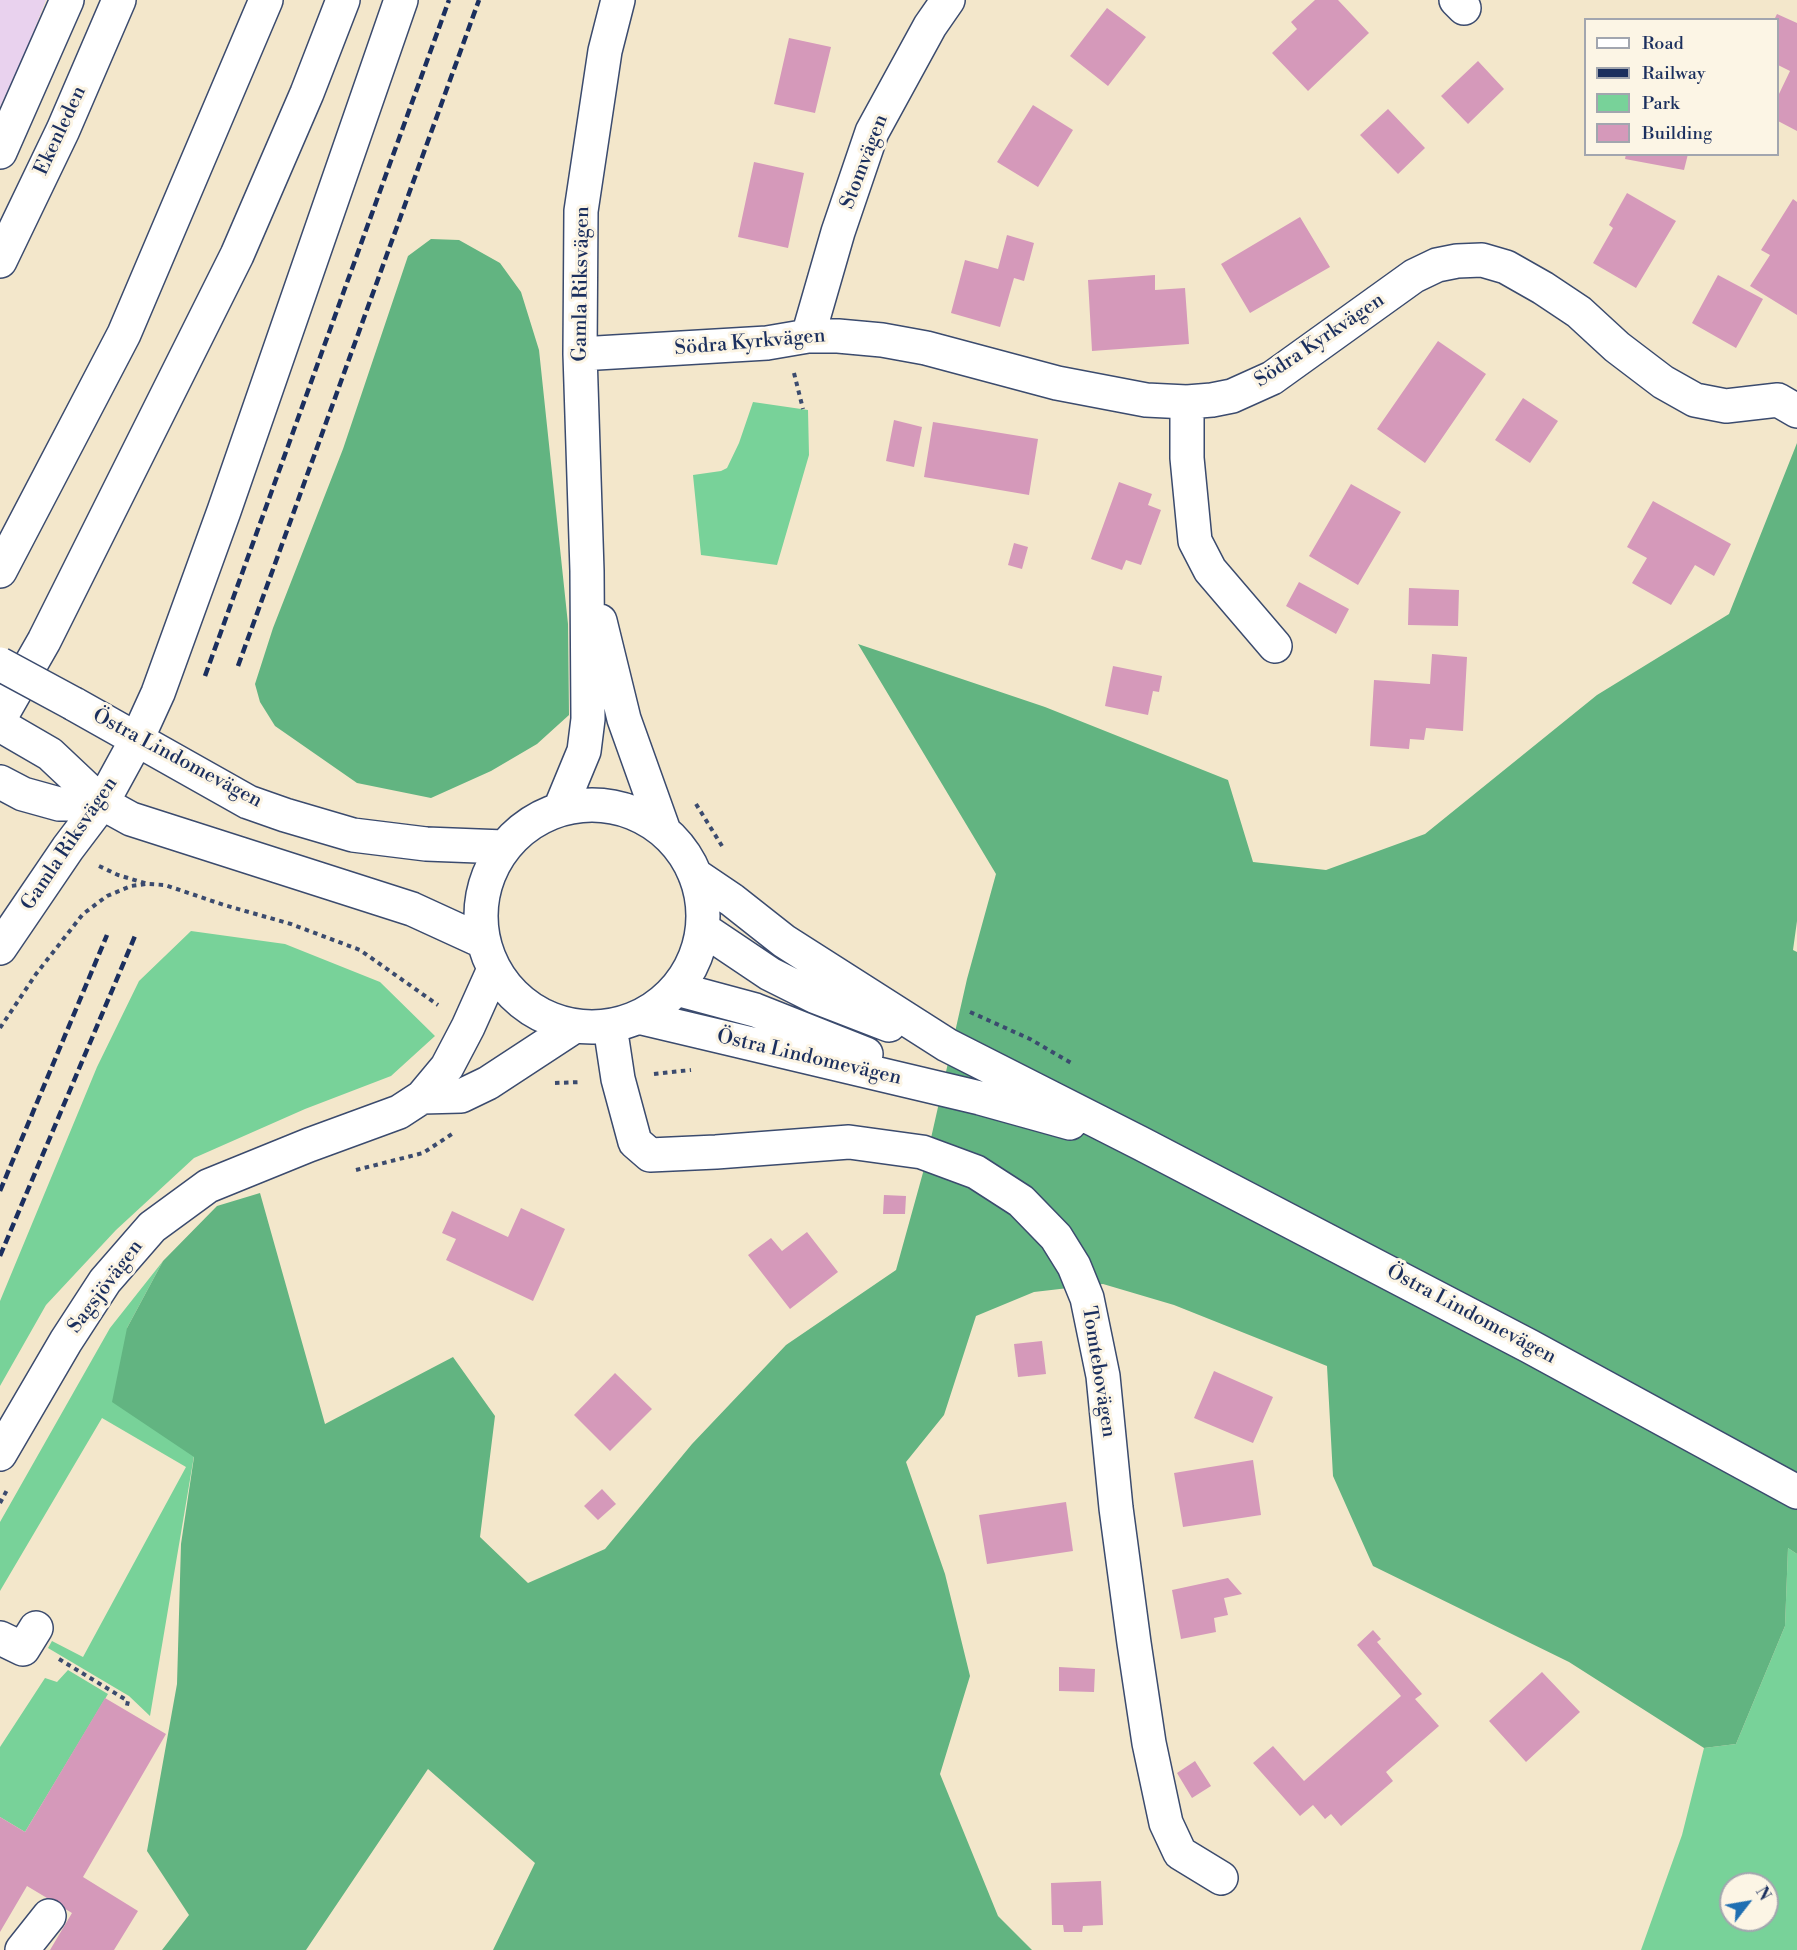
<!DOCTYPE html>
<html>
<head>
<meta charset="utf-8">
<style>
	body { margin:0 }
	#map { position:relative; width:1797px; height:1950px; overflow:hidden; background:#f3e7cb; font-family:"Libre Bodoni",serif }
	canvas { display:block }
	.legend { position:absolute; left:1584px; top:18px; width:195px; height:138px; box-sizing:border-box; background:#fcf5e5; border:2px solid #a2a6af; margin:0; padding:8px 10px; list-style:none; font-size:18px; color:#1b2f5e }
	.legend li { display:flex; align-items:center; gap:12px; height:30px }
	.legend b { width:30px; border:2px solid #a2a6af }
	.north { position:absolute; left:1719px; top:1872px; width:60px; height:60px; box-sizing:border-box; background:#fcf5e5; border:2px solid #a2a6af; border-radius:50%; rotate:59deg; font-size:16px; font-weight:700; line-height:24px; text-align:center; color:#1b2f5e }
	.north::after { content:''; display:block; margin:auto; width:21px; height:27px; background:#1f6fb2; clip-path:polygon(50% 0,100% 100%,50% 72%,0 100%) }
</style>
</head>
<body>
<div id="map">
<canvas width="1797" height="1950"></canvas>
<ul class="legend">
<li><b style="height:8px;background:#fff"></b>Road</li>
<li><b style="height:8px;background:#1b2f5e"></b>Railway</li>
<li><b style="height:16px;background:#78d299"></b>Park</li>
<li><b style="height:16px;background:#d599ba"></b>Building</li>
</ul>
<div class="north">N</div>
</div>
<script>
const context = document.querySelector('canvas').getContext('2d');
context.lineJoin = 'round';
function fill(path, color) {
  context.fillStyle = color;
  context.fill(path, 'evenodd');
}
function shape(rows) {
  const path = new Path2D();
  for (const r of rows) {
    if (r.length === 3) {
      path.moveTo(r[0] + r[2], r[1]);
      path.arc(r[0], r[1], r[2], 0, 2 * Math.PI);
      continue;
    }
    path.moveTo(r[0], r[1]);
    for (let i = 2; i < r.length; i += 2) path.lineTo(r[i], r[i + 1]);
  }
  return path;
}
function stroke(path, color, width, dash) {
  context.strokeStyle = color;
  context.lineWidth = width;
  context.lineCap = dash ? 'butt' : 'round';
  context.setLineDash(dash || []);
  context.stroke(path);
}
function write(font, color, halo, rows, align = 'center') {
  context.font = font + ' "Libre Bodoni",serif';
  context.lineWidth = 6;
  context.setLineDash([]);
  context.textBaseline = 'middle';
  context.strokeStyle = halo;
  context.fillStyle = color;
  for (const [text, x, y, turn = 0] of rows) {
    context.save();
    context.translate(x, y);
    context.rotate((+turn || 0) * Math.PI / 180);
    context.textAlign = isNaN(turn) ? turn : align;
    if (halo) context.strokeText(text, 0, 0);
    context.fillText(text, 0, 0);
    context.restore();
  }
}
fill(shape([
	[0,0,46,0,26,51,0,107]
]), '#e9d2ee');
fill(shape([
	[753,402,808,410,809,455,777,565,701,555,693,475,721,471,727,468,739,443],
	[191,931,285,944,380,982,435,1036,391,1076,305,1109,194,1158,116,1230,46,1305,0,1386,0,1301,97,1067,139,981],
	[163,1261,127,1328,194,1456,150,1716,129,1696,48,1648,52,1641,83,1657,186,1467,102,1418,0,1591,0,1522,110,1328],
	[1788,1548,1797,1554,1797,1950,1641,1950,1682,1835,1704,1748,1736,1744,1785,1626],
	[1731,1884,1767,1884,1767,1920,1731,1920],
	[68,1670,108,1694,25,1832,0,1817,0,1747,45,1678,57,1682]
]), '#78d299');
fill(shape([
	[431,239,459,240,500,263,521,292,539,350,568,624,569,715,537,744,491,771,431,798,357,783,275,726,260,702,255,684,273,628,343,449,408,256],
	[1797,443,1797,921,1793,950,1797,952,1797,1554,1788,1548,1785,1626,1736,1744,1704,1748,1569,1662,1373,1566,1333,1476,1327,1366,1174,1305,1103,1284,1034,1292,976,1316,944,1415,906,1462,945,1574,970,1676,940,1774,998,1916,1032,1950,493,1950,535,1863,428,1769,306,1950,162,1950,189,1915,147,1851,177,1684,181,1544,194,1457,112,1402,127,1328,163,1261,217,1206,260,1193,325,1424,453,1357,495,1416,480,1537,528,1583,605,1549,692,1444,786,1345,896,1270,924,1169,967,979,996,874,858,644,1045,707,1228,780,1253,862,1326,870,1425,834,1597,695,1729,614]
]), '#62b481');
fill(shape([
	[1315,0,1338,0,1369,33,1308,91,1272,53,1297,29,1291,22],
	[1107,8,1146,37,1108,86,1070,56],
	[1777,14,1797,23,1797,131,1778,121,1778,96,1790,71,1778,65,1778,20,1774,20],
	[789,38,831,47,815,113,774,104],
	[1478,61,1504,89,1468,124,1441,96],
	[1033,105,1073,130,1038,187,997,162],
	[1388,109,1425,148,1398,174,1360,135],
	[1626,154,1688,154,1684,170,1625,159],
	[754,162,804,173,788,248,738,237],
	[1627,193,1676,221,1636,288,1593,263,1613,228,1609,225],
	[1793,199,1797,202,1797,315,1750,286,1770,255,1761,250],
	[1300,217,1330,267,1250,313,1221,264],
	[1007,235,1034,243,1024,281,1014,278,1000,327,951,313,965,260,998,269],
	[1155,275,1155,290,1185,288,1189,344,1092,351,1088,280],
	[1718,275,1763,299,1736,348,1692,323],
	[1438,341,1486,374,1425,463,1377,429],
	[1523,398,1558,421,1530,463,1495,440],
	[894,420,922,427,914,467,886,461],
	[933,422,1038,439,1029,495,924,477],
	[1119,482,1152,494,1148,505,1161,510,1141,565,1126,560,1122,570,1091,559],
	[1351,484,1401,512,1358,585,1309,556],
	[1653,501,1731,544,1714,576,1695,565,1671,605,1632,583,1647,558,1627,547],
	[1014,543,1028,547,1022,569,1008,565],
	[1299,582,1349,609,1336,634,1286,606],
	[1409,588,1459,590,1458,626,1408,625],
	[1432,654,1467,657,1463,731,1426,728,1424,740,1410,739,1409,749,1370,746,1374,680,1430,684],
	[1113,666,1162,676,1159,692,1153,691,1148,715,1105,706],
	[884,1195,906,1196,905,1214,883,1214],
	[521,1208,565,1229,533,1301,446,1260,456,1239,442,1233,452,1211,508,1237],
	[807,1232,838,1272,790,1309,748,1255,771,1238,782,1251],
	[1042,1341,1046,1374,1018,1377,1014,1344],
	[1214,1371,1273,1397,1253,1443,1194,1418],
	[615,1373,652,1409,610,1451,574,1415],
	[1253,1460,1261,1515,1183,1527,1174,1473],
	[602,1489,616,1504,598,1520,584,1506],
	[1066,1502,1073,1551,987,1564,979,1515],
	[1228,1578,1242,1594,1224,1598,1228,1615,1214,1618,1216,1632,1181,1639,1172,1590],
	[1373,1630,1381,1639,1377,1642,1422,1694,1415,1699,1439,1726,1386,1772,1393,1781,1341,1826,1331,1814,1325,1819,1313,1805,1300,1816,1253,1763,1273,1746,1304,1781,1401,1696,1357,1645],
	[1059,1667,1095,1669,1094,1692,1059,1691],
	[1542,1672,1580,1712,1526,1762,1489,1721],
	[105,1698,166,1734,83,1877,138,1911,114,1950,50,1950,72,1913,27,1886,0,1932,0,1817,25,1832],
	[1195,1761,1211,1786,1192,1798,1177,1773],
	[1101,1881,1103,1925,1083,1926,1082,1932,1064,1932,1063,1925,1052,1925,1051,1883]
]), '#d599ba');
const minor = shape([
	[1456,0,1464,8],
	[0,152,67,0],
	[0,261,63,130,119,0],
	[808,336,838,232,872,132,930,26,948,0],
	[580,354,767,343,808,336,838,336,882,340,926,348,1057,383,1146,400,1187,402,1212,400,1232,396,1272,378,1414,276,1437,265,1457,261,1482,260,1506,267,1543,288,1579,312,1617,347,1663,382,1695,400,1726,406,1778,400,1797,411],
	[1187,402,1187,458,1195,541,1210,570,1275,646],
	[600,621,624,719,664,831],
	[74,704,248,802,285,815,353,835,426,844,504,847],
	[0,725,50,754,102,803,131,819,412,909,484,942],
	[0,782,23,794,59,804,102,803],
	[592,916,111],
	[560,809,584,751,588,719,587,571,580,354,581,211,605,51,618,0],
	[695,875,732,900,784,941,947,1045,1142,1144,1529,1346,1797,1492],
	[703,929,770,974,814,996,889,1025],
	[0,948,68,848,102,803,137,739],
	[677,989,755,1010,866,1054],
	[638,1017,980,1098,1070,1123],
	[610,1026,618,1079,635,1142,650,1155,716,1152,849,1142,922,1152,976,1172,1021,1201,1056,1237,1074,1266,1087,1298,1103,1376,1116,1508,1134,1643,1149,1743,1166,1823,1180,1853,1221,1878],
	[422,1097,461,1096,488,1083,575,1026],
	[0,1454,66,1341,105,1281,152,1227,208,1186,309,1145,399,1112,422,1097,447,1067,468,1027,494,969],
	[0,1638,23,1649,36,1628],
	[22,1950,49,1916]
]);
const highway = shape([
	[0,571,124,334,266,0],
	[0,718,44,641,237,255,307,93,343,0],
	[137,739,158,693,224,511,401,0]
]);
stroke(minor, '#3b4b6e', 36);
stroke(highway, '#3b4b6e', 36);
stroke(shape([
	[794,373,803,409],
	[696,804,722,846],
	[99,866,118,875,148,884,165,885,224,905,291,924,360,950,438,1005],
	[970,1012,1030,1039,1073,1064],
	[0,1028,36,974,83,914,107,896,131,886,146,884],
	[654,1074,691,1070],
	[555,1083,581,1082],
	[356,1170,423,1153,452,1134],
	[0,1503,7,1490],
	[59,1659,128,1701,126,1710]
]), '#3b4b6e', 4, [4.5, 4.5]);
stroke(minor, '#fff', 33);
stroke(highway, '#fff', 33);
stroke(shape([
	[238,666,479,0],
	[205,676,449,0],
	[0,1191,107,935],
	[0,1256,135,936]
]), '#1b2f5e', 4.5, [9, 4.5]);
const minorBridge = shape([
	[0,664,74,704]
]);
stroke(minorBridge, '#3b4b6e', 36, []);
stroke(minorBridge, '#fff', 33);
write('20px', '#1b2f5e', '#fcf5e5', [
	["Ekenleden",61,131,-65],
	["Stomvägen",865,162,-69],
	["Gamla Riksvägen",582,284,-89],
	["Södra Kyrkvägen",1320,341,-34],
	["Södra Kyrkvägen",750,343,-5],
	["Östra Lindomevägen",177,759,28],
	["Gamla Riksvägen",70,844,-56],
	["Östra Lindomevägen",809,1058,13],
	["Sagsjövägen",106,1287,-53],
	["Östra Lindomevägen",1471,1315,28],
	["Tomtebovägen",1098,1372,81]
]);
</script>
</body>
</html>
